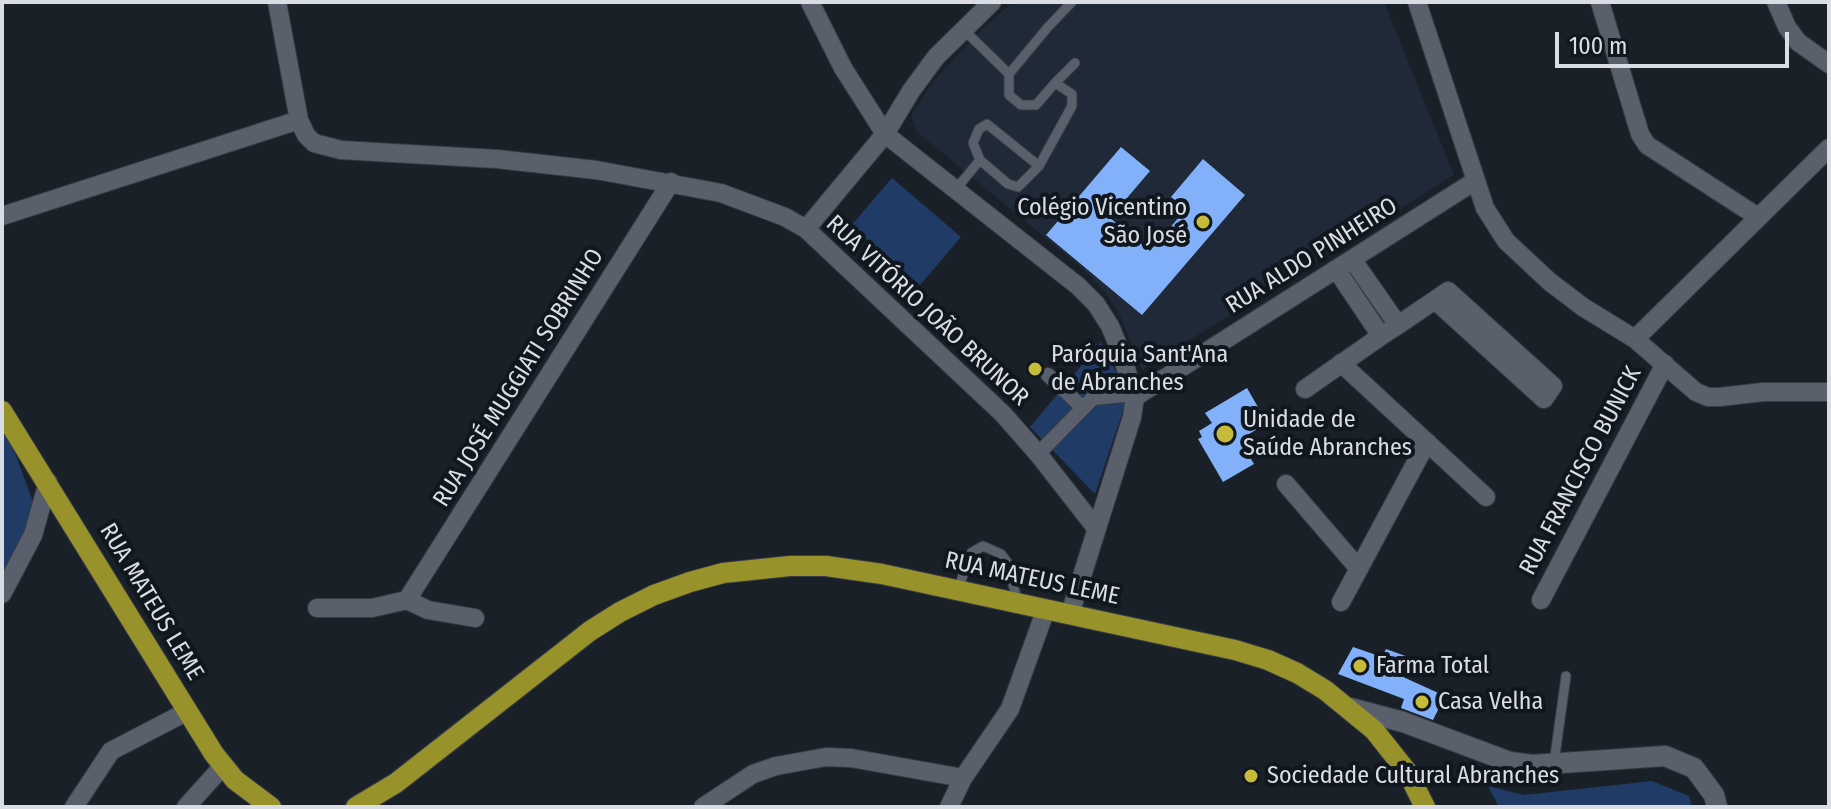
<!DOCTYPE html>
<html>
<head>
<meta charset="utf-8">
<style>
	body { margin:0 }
	#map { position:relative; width:1831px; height:809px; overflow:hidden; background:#1a2028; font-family:"Fira Sans Condensed",sans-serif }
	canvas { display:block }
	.frame { position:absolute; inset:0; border:4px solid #dadee4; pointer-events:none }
	.scale { position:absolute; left:1555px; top:32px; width:234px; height:36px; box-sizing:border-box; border:4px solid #dadee4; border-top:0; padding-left:10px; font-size:24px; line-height:28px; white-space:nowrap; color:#dadee4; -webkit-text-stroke:6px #11171f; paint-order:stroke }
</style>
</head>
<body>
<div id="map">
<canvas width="1831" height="809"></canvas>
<div class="frame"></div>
<div class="scale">100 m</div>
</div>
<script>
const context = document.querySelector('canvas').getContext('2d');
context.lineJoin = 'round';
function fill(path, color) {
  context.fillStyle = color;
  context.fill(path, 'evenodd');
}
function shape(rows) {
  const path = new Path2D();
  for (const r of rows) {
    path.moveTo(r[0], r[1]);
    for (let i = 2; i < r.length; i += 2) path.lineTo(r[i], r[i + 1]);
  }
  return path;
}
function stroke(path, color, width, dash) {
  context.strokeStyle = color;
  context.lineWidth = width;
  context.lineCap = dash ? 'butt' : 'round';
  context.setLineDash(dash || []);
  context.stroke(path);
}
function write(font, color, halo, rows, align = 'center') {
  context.font = font + ' "Fira Sans Condensed",sans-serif';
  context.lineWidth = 8;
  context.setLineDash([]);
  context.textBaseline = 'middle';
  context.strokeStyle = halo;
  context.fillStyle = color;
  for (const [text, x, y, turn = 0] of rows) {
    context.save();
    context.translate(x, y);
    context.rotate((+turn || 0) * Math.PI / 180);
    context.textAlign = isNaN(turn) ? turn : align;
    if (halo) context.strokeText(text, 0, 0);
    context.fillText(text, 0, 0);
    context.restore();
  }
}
fill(shape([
	[1013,2,1384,2,1454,175,1142,370,1121,318,1106,293,1082,268,916,131,911,115,935,79,984,27]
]), '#202937');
fill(shape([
	[892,178,961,237,920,285,851,226],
	[1101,342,1128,396,1095,494,1030,427],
	[2,431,12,445,42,526,37,549,2,606],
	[1652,781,1689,796,1692,807,1499,807,1488,786,1524,795]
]), '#203c66');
fill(shape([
	[1121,147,1150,171,1110,218,1150,251,1186,209,1171,197,1203,159,1245,195,1142,315,1046,235],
	[1247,388,1262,414,1254,419,1259,428,1244,437,1248,444,1243,446,1254,464,1223,482,1198,439,1202,437,1199,431,1212,423,1205,413],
	[1353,647,1382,657,1386,649,1411,658,1401,676,1445,696,1433,720,1401,708,1404,699,1338,674]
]), '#82b1fa');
const service = shape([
	[963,29,1009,74],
	[1055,83,1075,63],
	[980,160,973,143,979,129,987,124,1039,166],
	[956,189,980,160,1008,184,1018,187,1039,166,1072,106,1072,94,1055,83,1036,105,1021,105,1009,95,1009,74,1048,27,1072,2],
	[958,589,971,553,983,546,1001,554,1007,562,1018,603],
	[1554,763,1566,676]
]);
const pedestrian = shape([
	[1048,375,1083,408],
	[1038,454,1093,398,1123,395,1135,397]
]);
const minor = shape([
	[277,2,299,120,306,135,314,143,341,150,497,159,596,170,721,193,785,217,806,229,1003,414,1039,455,1096,528],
	[810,2,843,68,885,134,1078,286,1096,304,1110,326,1120,350,1135,397,1132,417,1070,614],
	[1417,2,1485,208,1506,241,1550,282,1583,307,1635,339,1696,392,1708,397,1720,397,1763,392,1829,392],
	[1600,2,1640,134,1647,145,1758,217],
	[1776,2,1787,27,1798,42,1829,64],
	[2,216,299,120],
	[806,229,885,134,911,91,936,57,992,2],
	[1352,259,1398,325],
	[1336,269,1381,336],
	[1635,339,1829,148],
	[1341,363,1486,497],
	[1305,389,1381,336,1398,325,1435,300,1448,291,1553,386,1544,399,1435,300],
	[1135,397,1475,181],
	[1286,484,1359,569],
	[2,594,33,535,48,482],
	[407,600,671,182],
	[1541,600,1665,364],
	[1341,602,1427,442],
	[317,608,372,608,407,600,428,610,475,618],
	[74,807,111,751,188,711],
	[186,807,223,766],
	[703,807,753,774,776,766,826,757,851,758,963,778],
	[949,807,963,778,1010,709,1046,609]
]);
const tertiary = shape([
	[1350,708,1403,722,1510,762,1532,765,1665,756,1694,768,1714,795,1717,807]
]);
const primary = shape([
	[2,411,214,754,235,780,271,807],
	[356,807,396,783,590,631,620,612,654,595,690,582,723,573,790,566,826,566,882,574,1235,650,1268,660,1297,673,1325,690,1374,730,1408,773,1425,807]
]);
stroke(service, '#383c44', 11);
stroke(pedestrian, '#383c44', 16);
stroke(minor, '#383c44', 20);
stroke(tertiary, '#383c44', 22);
stroke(primary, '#383c44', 22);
stroke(service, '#5a606b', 9);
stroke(pedestrian, '#5a606b', 14);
stroke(minor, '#5a606b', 18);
stroke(tertiary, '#5a606b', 20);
stroke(primary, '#98922b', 20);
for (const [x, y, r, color] of [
	[1203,222,8,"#c7bb3b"],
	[1035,369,8,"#c7bb3b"],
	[1225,434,10,"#c7bb3b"],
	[1360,666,8,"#c7bb3b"],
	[1422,702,8,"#c7bb3b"],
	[1251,776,8,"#c7bb3b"]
]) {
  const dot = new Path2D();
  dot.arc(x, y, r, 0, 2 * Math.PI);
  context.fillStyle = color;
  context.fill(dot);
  stroke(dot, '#11171f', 3);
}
write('24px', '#dadee4', '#11171f', [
	["Colégio Vicentino",1187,208,"right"],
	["São José",1187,236,"right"],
	["Paróquia Sant'Ana",1051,355],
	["de Abranches",1051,383],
	["Unidade de",1243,420],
	["Saúde Abranches",1243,448],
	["Farma Total",1376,666],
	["Casa Velha",1438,702],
	["Sociedade Cultural Abranches",1267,776]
], 'left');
write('24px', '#dadee4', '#11171f', [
	["RUA ALDO PINHEIRO",1312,256,-32],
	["RUA VITÓRIO JOÃO BRUNOR",927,311,43],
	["RUA JOSÉ MUGGIATI SOBRINHO",519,378,-58],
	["RUA FRANCISCO BUNICK",1581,471,-62],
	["RUA MATEUS LEME",1032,579,12],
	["RUA MATEUS LEME",151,602,59]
]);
</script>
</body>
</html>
